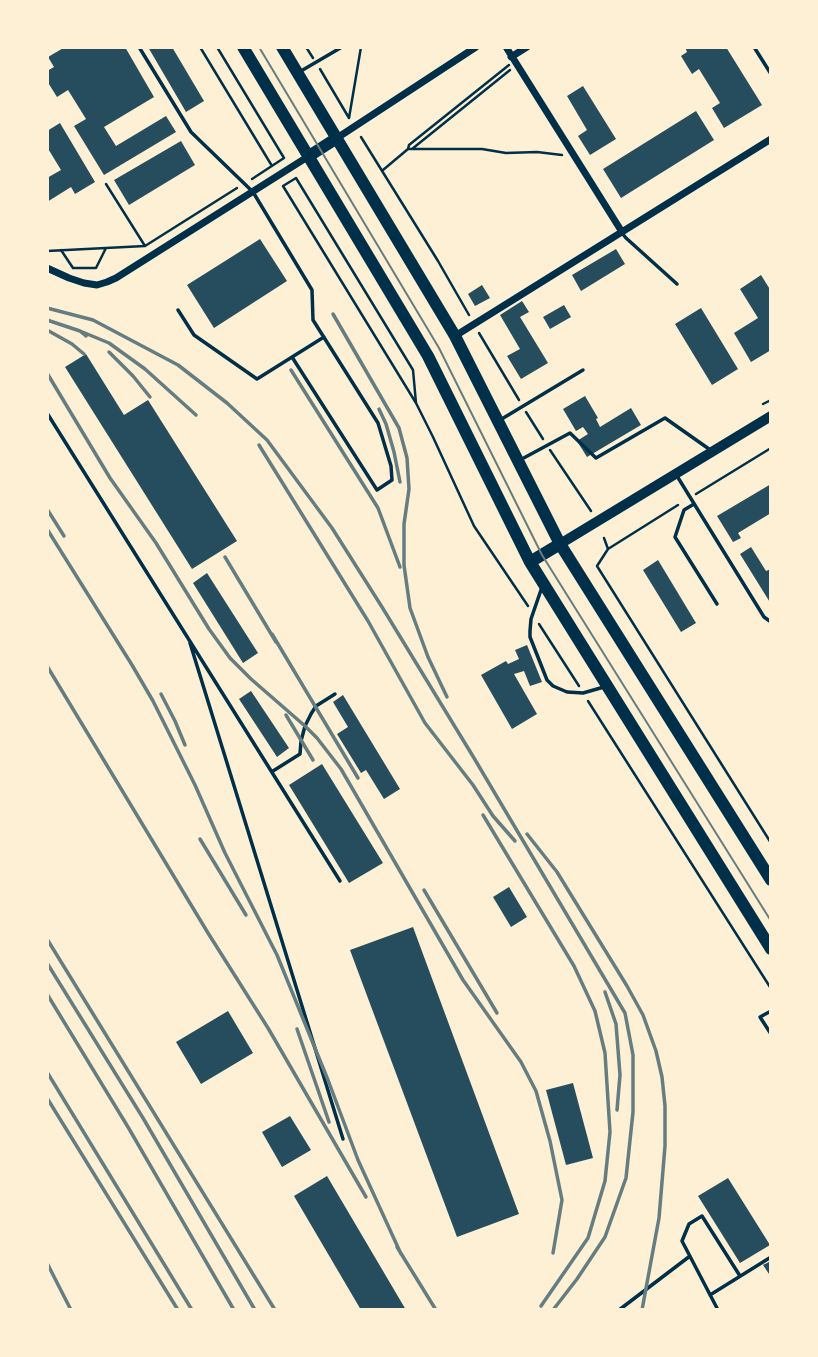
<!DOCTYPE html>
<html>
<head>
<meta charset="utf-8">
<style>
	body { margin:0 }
	#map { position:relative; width:818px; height:1357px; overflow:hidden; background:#fdf0d5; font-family:"Times New Roman",serif }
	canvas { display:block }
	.frame { position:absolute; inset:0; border:49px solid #fdf0d5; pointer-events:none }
</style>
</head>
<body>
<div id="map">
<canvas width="818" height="1357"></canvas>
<div class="frame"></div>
</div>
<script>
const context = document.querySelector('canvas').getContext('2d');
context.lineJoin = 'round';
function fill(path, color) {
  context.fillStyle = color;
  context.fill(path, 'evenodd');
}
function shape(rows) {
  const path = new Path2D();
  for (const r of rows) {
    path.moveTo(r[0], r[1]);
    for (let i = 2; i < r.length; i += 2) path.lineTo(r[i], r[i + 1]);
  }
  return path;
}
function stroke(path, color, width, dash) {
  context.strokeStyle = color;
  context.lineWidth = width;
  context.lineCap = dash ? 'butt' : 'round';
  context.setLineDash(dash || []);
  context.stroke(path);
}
fill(shape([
	[65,47,125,47,154,97,104,127,116,146,166,116,176,132,104,175,74,126,86,119,68,90,57,97,47,81,47,71,54,67,48,57],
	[148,47,172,47,204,101,186,112],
	[685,47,726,47,762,105,724,128,712,108,720,103,699,69,692,74,681,56,687,52],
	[583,86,616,139,590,155,578,136,587,130,567,96],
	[696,111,714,140,621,198,603,169],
	[60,123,95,182,75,194,71,187,47,202,47,178,61,170,47,147,47,131],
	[181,141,195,165,129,205,114,180],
	[260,239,287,281,214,328,187,285],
	[616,249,625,264,581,291,572,275],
	[761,275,771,291,771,350,751,362,734,333,758,318,740,289],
	[482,285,490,298,475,306,468,294],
	[522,301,529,312,520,317,548,363,521,379,507,356,520,349,500,315],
	[564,305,571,317,550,329,543,317],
	[701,308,738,369,712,385,675,324],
	[86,354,124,415,148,400,237,541,192,569,65,367],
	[585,396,598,418,596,419,600,427,631,408,641,425,587,457,577,441,588,434,583,427,576,431,563,409],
	[771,484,771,513,738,533,741,538,733,542,717,516],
	[751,547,766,571,771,569,771,604,740,554],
	[658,560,696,623,681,632,643,570],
	[207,573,258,653,243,663,193,583],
	[527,645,542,682,530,686,524,671,514,674,537,714,512,729,481,675,506,661,508,664,519,659,515,650],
	[251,691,289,748,277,757,239,699],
	[343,695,400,789,384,799,366,770,361,773,337,734,348,727,333,702],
	[322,764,383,863,349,883,289,785],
	[509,887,527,917,511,927,493,897],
	[413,927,519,1214,457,1237,350,950],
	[228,1011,253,1053,201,1084,176,1042],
	[573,1083,593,1158,566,1165,546,1090],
	[290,1116,311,1150,282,1167,262,1132],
	[327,1176,406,1310,361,1310,294,1196],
	[728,1178,770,1245,740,1263,698,1196],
	[771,1261,771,1277,763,1265]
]), '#264d5e');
stroke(shape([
	[200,47,272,166],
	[217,47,284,158,252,179],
	[306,47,313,58],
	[320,69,349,118],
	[349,118,361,47],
	[361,137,438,261,469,315],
	[408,149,482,149,506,153,537,152,562,155],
	[412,149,510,70],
	[383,170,408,149,409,145,509,65],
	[106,184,145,246],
	[61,250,73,268,96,268,106,248],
	[47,251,145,246,237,188],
	[479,333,519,400],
	[416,403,413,370,296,178,283,186,416,403,433,437,474,526,528,606],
	[763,404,771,400],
	[526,412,543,439],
	[550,450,591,511],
	[696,494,771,448],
	[678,505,608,549,597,566,771,843],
	[604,538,608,549],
	[539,624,579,686],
	[588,701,770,987]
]), '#003049', 2.5);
stroke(shape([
	[139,47,191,132,253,192,312,290,313,320,378,423,391,466,392,480,377,490,292,357],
	[754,47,771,74],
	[301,71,342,47],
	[622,233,626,238,677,284],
	[178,310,194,335,257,379,324,337],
	[47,413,340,881],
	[500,420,583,370],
	[520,460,570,433,596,458,665,418,709,449],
	[677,476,764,617,771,622],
	[694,504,684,510,675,537,717,604],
	[542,587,531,619,530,631,530,637,547,680,553,686,567,692,583,693,604,687],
	[190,643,343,1139],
	[273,771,300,754,301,741,305,726,311,714,316,706,335,694],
	[771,1011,760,1017,771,1034],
	[710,1295,771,1257],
	[619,1310,690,1256],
	[718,1310,682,1241,689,1224,702,1216,740,1276]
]), '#003049', 3.5);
stroke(shape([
	[506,47,622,232],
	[511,57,527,47],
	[337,138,476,47],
	[47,268,69,278,84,283,97,285,107,282,116,278,309,156],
	[455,336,771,139]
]), '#003049', 7);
stroke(shape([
	[560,544,771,416]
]), '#003049', 10);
stroke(shape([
	[243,47,428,356,530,562,771,949],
	[282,47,455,336,560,544,771,880],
	[309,156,337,138],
	[530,562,560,544]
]), '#003049', 12);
stroke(shape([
	[259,47,439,348,542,555,771,921]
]), '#657d81', 2);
stroke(shape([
	[47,308,93,320,178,365,227,403,267,440,332,528,382,607,474,758,625,1013,633,1055,633,1112,626,1178,605,1237,577,1279,553,1310],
	[333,314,399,428,407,458,409,489,404,524,404,565,410,608,428,657,447,697],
	[47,320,80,331,86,336],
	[47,330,72,344,84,354],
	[80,331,109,343,145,369,196,415],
	[109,352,133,376,150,397],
	[291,370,378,508,400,567],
	[47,373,110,478,156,543,209,629,230,658,251,679,305,726,317,738,341,769,463,980,521,1062,536,1091,550,1141,562,1200,553,1253],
	[379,409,386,424,394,452,400,482],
	[259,445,368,621,425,723,473,785,493,816,515,841],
	[47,509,64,536],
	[47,529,132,665,153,701,195,785,225,853,277,955,328,1080,358,1160,401,1254],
	[225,557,276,642],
	[272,634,358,778],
	[47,666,208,933,268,1028,366,1197],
	[161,694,175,721,185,745],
	[286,715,313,760],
	[483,815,574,966,595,1011,605,1053,610,1132,605,1181,588,1238,541,1306],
	[527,834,557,872,627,986,643,1015,656,1051,662,1077,665,1106,665,1146,659,1218,642,1310],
	[200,839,246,915],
	[424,890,497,1013],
	[47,939,275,1310],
	[47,963,143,1118,255,1310],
	[605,992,616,1024,620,1075,617,1110],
	[47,994,128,1127,234,1310],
	[297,1029,329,1122],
	[47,1072,192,1310],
	[47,1098,178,1310],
	[397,1247,436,1310],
	[47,1263,71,1310]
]), '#657d81', 3.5);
</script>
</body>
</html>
